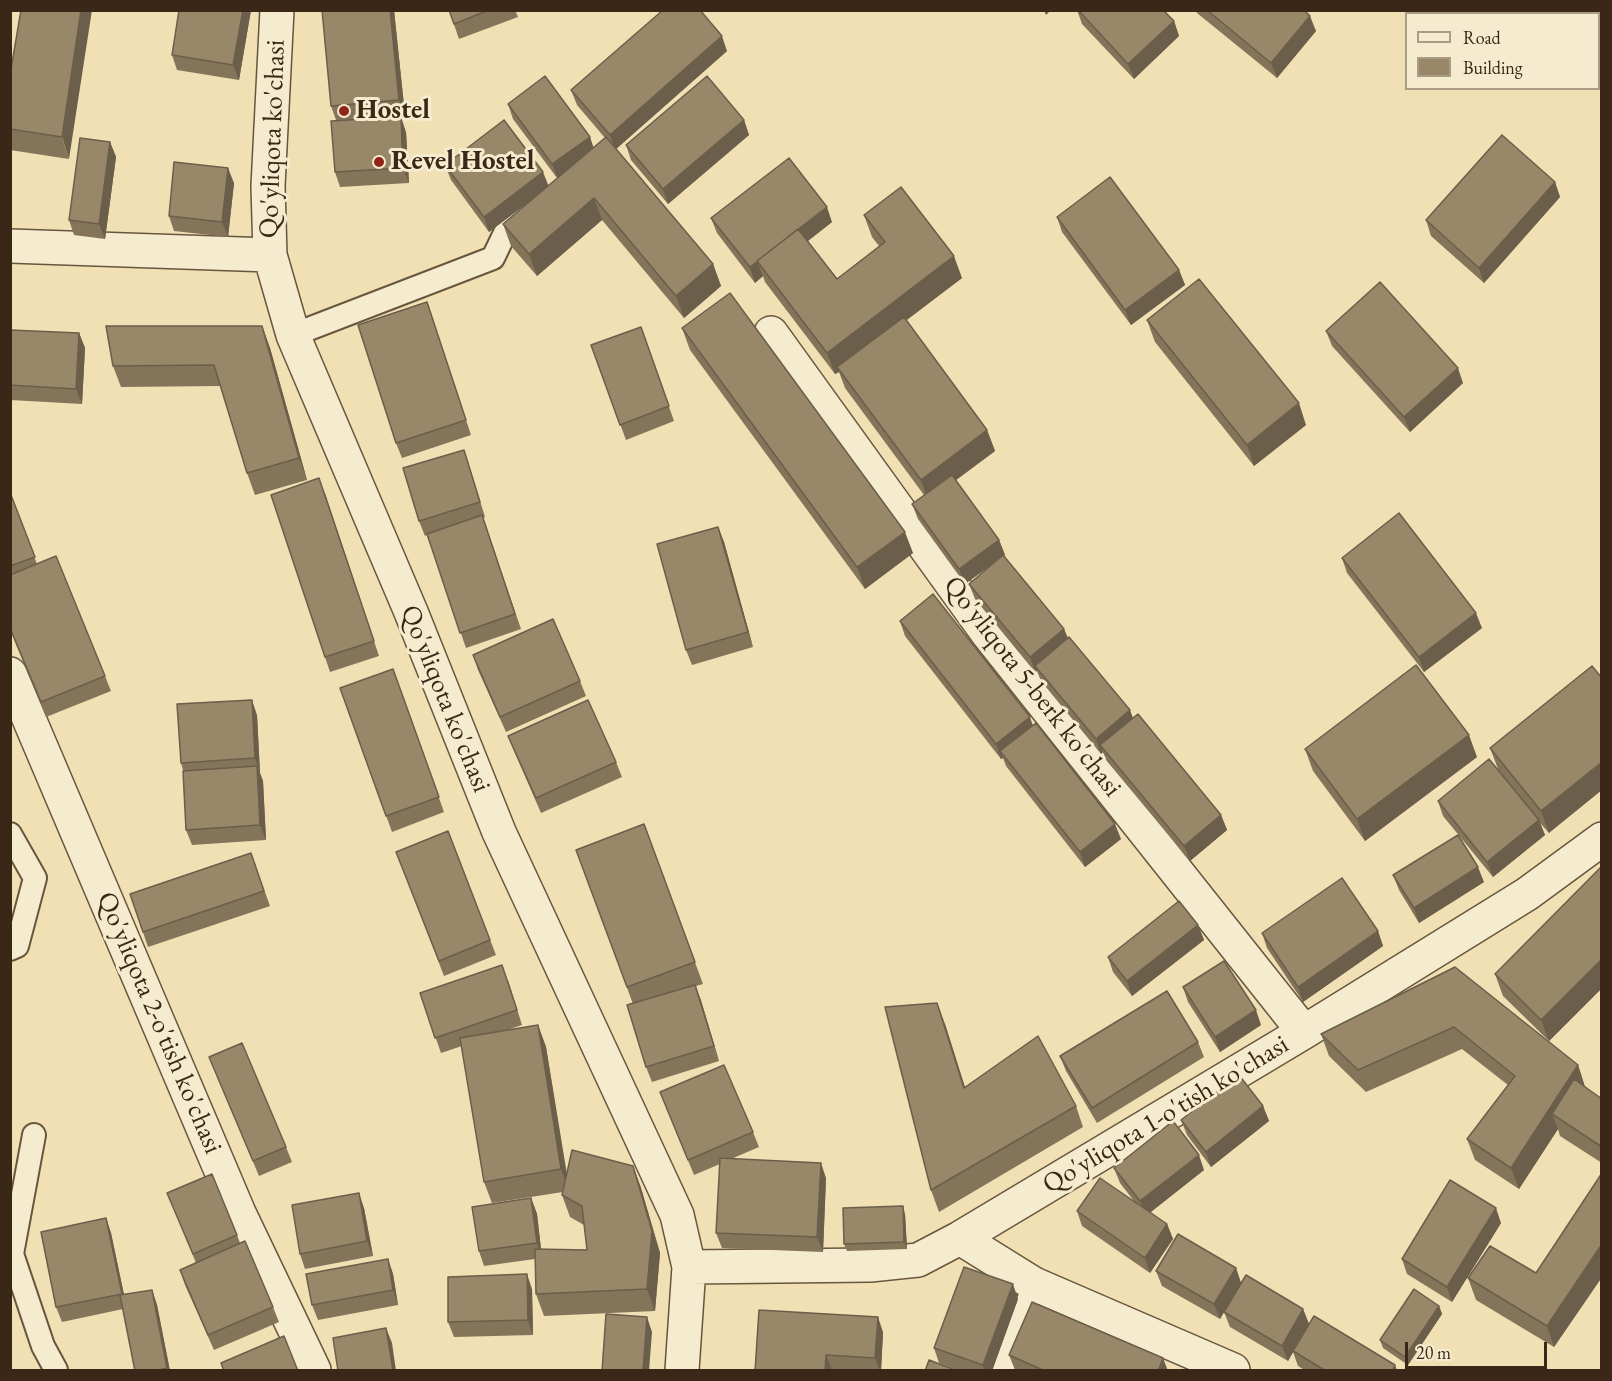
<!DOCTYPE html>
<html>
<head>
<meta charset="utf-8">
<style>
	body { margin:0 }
	#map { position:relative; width:1612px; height:1381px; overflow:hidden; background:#f0e0b4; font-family:"EB Garamond",serif }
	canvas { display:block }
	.frame { position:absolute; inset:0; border:12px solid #3b2717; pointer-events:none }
	.legend { position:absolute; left:1405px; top:12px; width:195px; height:78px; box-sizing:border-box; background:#f5ebce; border:2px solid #ab9d85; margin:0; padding:8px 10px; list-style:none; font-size:18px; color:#3b2717 }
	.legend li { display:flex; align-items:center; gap:12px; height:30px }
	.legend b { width:30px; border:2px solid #ab9d85 }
	.scale { position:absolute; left:1405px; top:1342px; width:142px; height:27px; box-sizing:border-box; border:3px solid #3b2717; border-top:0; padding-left:8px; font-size:18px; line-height:21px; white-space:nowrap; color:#3b2717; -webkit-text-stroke:4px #f5ebce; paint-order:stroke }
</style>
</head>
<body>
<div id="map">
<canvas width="1612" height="1381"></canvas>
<div class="frame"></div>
<ul class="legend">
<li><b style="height:8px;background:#f5ebce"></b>Road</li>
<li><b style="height:16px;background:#998769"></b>Building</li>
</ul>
<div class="scale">20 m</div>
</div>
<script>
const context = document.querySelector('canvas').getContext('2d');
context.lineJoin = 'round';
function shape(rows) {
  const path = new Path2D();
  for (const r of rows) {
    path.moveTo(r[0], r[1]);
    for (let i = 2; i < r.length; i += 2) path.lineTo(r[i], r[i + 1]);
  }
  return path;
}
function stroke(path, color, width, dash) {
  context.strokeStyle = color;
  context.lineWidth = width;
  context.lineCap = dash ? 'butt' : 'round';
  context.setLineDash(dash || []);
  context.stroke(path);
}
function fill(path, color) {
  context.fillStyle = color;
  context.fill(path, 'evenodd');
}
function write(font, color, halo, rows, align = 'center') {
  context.font = font + ' "EB Garamond",serif';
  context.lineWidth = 6;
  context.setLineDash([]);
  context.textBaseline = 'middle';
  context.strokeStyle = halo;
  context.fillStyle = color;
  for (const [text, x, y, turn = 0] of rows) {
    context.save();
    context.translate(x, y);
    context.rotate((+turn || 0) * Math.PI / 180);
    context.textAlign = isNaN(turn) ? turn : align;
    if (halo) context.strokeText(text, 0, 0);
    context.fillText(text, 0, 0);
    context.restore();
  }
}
const lane = shape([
	[293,335,493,258,506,231,530,213],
	[10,834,35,878,17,946,10,949],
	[34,1135,12,1254,43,1346,56,1370],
	[1003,1370,1034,1284]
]);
const street = shape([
	[277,10,268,186,270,255,293,335,411,612,499,832,677,1215,689,1267,682,1370],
	[10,246,270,255],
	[771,333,988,634,1304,1032],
	[10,674,239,1213,314,1370],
	[960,1238,1034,1284,1233,1370],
	[689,1267,870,1265,918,1260,960,1238,1304,1032,1527,894,1602,839]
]);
stroke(lane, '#68553e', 26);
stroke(street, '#68553e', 36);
stroke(lane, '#f5ebce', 22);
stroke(street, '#f5ebce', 33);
fill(shape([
	[21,10,69,159,10,150,10,75],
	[251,10,239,80,177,70,172,55],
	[394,10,405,115,361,119,406,132,409,183,340,187,335,172,336,120,331,106],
	[449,10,515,10,518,17,459,39],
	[1077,10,1163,10,1174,21,1179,36,1134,79,1082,24],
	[1196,10,1304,10,1316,31,1277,78,1197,13],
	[1568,10,1602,10,1602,43,1599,40,1599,14,1569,14],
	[727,51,616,149,713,264,721,286,684,318,602,220,537,276,511,246,503,224,536,196,489,232,451,180,445,165,548,186,557,178,513,119,508,104,590,137,593,148,605,138,577,105,571,90],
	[744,120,749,135,668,204,631,160,626,145],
	[110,142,116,157,105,239,74,235,69,220],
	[1555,182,1560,197,1484,283,1431,236,1426,220],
	[234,183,228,237,174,231,169,216],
	[864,215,962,278,906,320,987,430,995,451,956,480,999,540,1005,555,1003,556,1064,629,1068,638,1133,718,1221,815,1227,830,1190,861,1106,760,1103,752,1101,754,1041,681,1037,671,1035,672,975,599,969,584,995,562,965,584,918,519,912,504,924,495,845,388,839,372,835,374,765,282,763,276,755,283,717,233,711,218,832,222,808,241,837,279,879,246,872,237],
	[1057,217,1179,270,1185,285,1131,325,1062,232],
	[427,302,471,435,402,458,396,443],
	[1147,320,1306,425,1254,466,1155,342],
	[262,326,270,348,307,480,255,495,247,473,221,386,121,387,113,366],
	[641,327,674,421,626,440,591,345],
	[682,328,913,553,865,589,690,350],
	[10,330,79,333,85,348,82,404,10,400],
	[1326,331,1463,383,1410,432,1332,346],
	[469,465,485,517,483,518,521,629,466,648,427,535,425,536,419,521],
	[325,493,379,656,330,672,325,657],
	[10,495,37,564,105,676,111,691,46,717,10,630],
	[718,527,724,542,753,647,692,665,686,650],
	[1342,558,1482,628,1424,672,1347,573],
	[900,621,1033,725,1121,839,1085,867,1006,766,1003,758,1001,759,905,636],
	[473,655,580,681,586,696,506,732,478,670],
	[1592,666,1549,833,1540,823,1545,835,1493,877,1443,816,1438,801,1498,769,1490,748],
	[393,669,444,812,392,832,340,688],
	[257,715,260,773,263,781,266,840,192,845,186,830,183,770,181,763],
	[508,736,616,762,622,777,541,813,514,751],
	[1305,749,1477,757,1365,841,1313,771],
	[644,824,703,984,696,986,719,1061,652,1082,646,1067,633,1004,576,850],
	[448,831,496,955,444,976,402,867],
	[251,853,270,906,148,947,130,894],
	[1602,866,1602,988,1549,1041,1503,996,1495,974],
	[1393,875,1484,882,1419,923,1399,890],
	[1198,925,1204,940,1132,996,1113,972,1108,957],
	[1378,931,1383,946,1303,1002,1267,948,1262,933],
	[1455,967,1578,1065,1585,1087,1602,1099,1602,1163,1560,1136,1558,1129,1519,1189,1475,1160,1467,1139,1508,1085,1462,1049,1366,1092,1329,1056,1321,1034],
	[508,980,522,1025,507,1030,538,1025,546,1047,567,1174,633,1166,641,1188,660,1253,655,1311,544,1316,536,1294,535,1259,484,1266,479,1251,531,1198,537,1214,541,1249,587,1250,584,1225,570,1217,562,1195,563,1192,492,1203,484,1182,462,1046,441,1053,420,993],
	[1183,987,1261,1025,1220,1052,1188,1002],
	[945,1024,965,1087,1076,1106,1083,1127,939,1212,931,1190],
	[1198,1042,1204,1057,1097,1123,1066,1071,1060,1056],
	[209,1057,286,1147,292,1162,259,1176],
	[660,1092,753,1132,759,1147,731,1159,826,1178,823,1252,722,1248,716,1233,720,1164,694,1175],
	[1263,1106,1269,1121,1211,1167,1187,1135,1181,1120],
	[1114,1168,1204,1170,1150,1212,1167,1224,1173,1239,1150,1273,1082,1226,1077,1211,1134,1201,1120,1183],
	[1602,1173,1602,1277,1554,1347,1476,1300,1468,1278,1536,1273],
	[167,1193,237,1235,240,1243,273,1307,279,1322,214,1350,185,1285,180,1270,196,1263],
	[364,1208,373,1256,305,1269,300,1254],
	[905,1214,907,1249,847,1251,844,1244],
	[106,1218,111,1233,124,1295,152,1290,157,1305,170,1371,135,1371,123,1309,62,1322,56,1307],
	[1501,1223,1452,1302,1407,1274,1402,1259],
	[388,1259,393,1274,398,1305,318,1320,312,1305],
	[1236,1268,1241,1283,1220,1319,1162,1286,1156,1271],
	[532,1289,533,1335,454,1337,448,1322],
	[1018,1299,992,1371,960,1371,939,1363,934,1348],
	[1439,1306,1442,1314,1408,1365,1383,1348,1380,1340],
	[1303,1309,1309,1324,1395,1365,1397,1371,1306,1371,1298,1366,1293,1352,1288,1361,1230,1327,1224,1312],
	[883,1332,881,1371,755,1371],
	[1009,1355,1168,1371,1016,1371,1015,1370]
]), '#84745a');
fill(shape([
	[81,10,92,10,69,159,62,137],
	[243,10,251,10,239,80,233,65],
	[390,10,394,10,405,115,399,100],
	[1044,10,1051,10,1046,15],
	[1310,16,1316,31,1277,78,1271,63],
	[1174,21,1179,36,1134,79,1128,64],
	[722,36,727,51,615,150,610,135],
	[401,117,406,132,409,183,403,168],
	[744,120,749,135,668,204,663,189],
	[590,137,595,152,558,179,552,164],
	[110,142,116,157,105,239,99,224],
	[228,168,234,183,228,237,222,222],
	[543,172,549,187,489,232,484,217],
	[1555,182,1560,197,1484,283,1479,268],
	[594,198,602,220,537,276,529,254],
	[827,207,832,222,767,273,758,261],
	[954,256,962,278,840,371,837,367,839,372,835,374,827,353],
	[757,261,763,276,755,283,750,267],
	[713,264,721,286,684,318,676,296],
	[1179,270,1185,285,1131,325,1125,310],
	[262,326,270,348,307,480,299,458],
	[79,333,85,348,82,404,76,389],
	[1458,368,1463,383,1410,432,1404,417],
	[1299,403,1306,425,1254,466,1247,445],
	[987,430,995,451,928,501,921,480],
	[718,527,724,542,753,647,748,632],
	[905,532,913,553,865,589,857,567],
	[999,540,1005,555,965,584,959,569],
	[1476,613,1482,628,1424,672,1419,657],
	[1064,629,1070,644,1035,666,1037,671,1035,672,1030,657],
	[252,700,257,715,260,773,255,758],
	[1130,710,1136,726,1100,745,1103,752,1101,754,1096,739],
	[1030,717,1035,732,1000,751,1003,758,1001,759,996,744],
	[1469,735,1477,757,1365,841,1357,819],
	[1602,762,1602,790,1549,833,1541,811],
	[257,766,263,781,266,840,260,825],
	[1221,815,1227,830,1190,861,1184,846],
	[1539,820,1545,835,1493,877,1487,862],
	[1115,824,1121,839,1085,867,1080,852],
	[1478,867,1484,882,1419,923,1414,908],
	[1198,925,1204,940,1132,996,1127,981],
	[1378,931,1383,946,1303,1002,1298,987],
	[1602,959,1602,988,1549,1041,1541,1020],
	[695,985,701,1000,719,1061,714,1046],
	[937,1003,945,1024,972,1110,964,1088],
	[1256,1010,1261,1025,1220,1052,1215,1037],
	[538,1025,546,1047,569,1190,561,1169],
	[1578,1065,1585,1087,1552,1114,1558,1129,1519,1189,1511,1168],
	[1263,1106,1269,1121,1211,1167,1206,1152],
	[1199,1155,1204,1170,1146,1216,1140,1201],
	[821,1163,826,1178,823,1252,817,1237],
	[633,1166,641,1188,660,1253,655,1311,647,1289],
	[359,1193,364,1208,373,1256,367,1241],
	[531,1198,537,1214,542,1258,537,1243],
	[903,1206,905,1214,907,1249,904,1242],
	[1496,1208,1501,1223,1452,1302,1447,1287],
	[106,1218,111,1233,127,1309,122,1294],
	[1167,1224,1173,1239,1150,1273,1145,1258],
	[1602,1244,1602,1277,1554,1347,1547,1326],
	[388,1259,393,1274,398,1305,393,1290],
	[1236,1268,1241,1283,1220,1319,1214,1304],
	[527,1274,532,1289,533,1335,528,1320],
	[1013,1284,1018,1299,992,1371,984,1371,983,1365],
	[152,1290,157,1305,170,1371,168,1371,167,1368],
	[1439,1306,1442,1314,1408,1365,1405,1357],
	[1303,1309,1309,1324,1288,1361,1282,1346],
	[647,1317,652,1332,649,1371,643,1371],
	[878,1317,883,1332,881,1371,880,1371,875,1358],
	[386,1328,392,1343,396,1371,393,1371],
	[826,1355,832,1370,832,1371,825,1371],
	[1163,1358,1168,1371,1158,1371],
	[1395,1365,1397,1371,1392,1371]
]), '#6b5e4a');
const building = shape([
	[21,10,81,10,62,137,10,129,10,75,21,10],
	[179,10,243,10,233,65,172,55,179,10],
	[322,10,390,10,399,100,331,106,322,10],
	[449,10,489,10,454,24,449,10],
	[663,10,700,10,722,36,610,135,571,90,663,10],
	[1078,10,1163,10,1174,21,1128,64,1078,10],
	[1207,10,1304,10,1310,16,1271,63,1207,10],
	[1575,10,1602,10,1602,32,1599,30,1599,14,1579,14,1575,10],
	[545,76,590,137,552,164,508,104,545,76],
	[707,76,744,120,663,189,626,145,707,76],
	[401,117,403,168,335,172,331,121,401,117],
	[504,120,543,172,484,217,445,165,504,120],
	[1502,135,1555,182,1479,268,1426,220,1502,135],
	[606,137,713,264,676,296,594,198,529,254,503,224,606,137],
	[80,138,110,142,99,224,69,220,80,138],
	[789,158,827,207,757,261,758,261,750,267,711,218,789,158],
	[174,162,228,168,222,222,169,216,174,162],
	[1110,177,1179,270,1125,310,1057,217,1110,177],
	[901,187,954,256,827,353,757,261,798,229,837,279,885,242,864,215,901,187],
	[1199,279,1299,403,1247,445,1147,320,1199,279],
	[1380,282,1458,368,1404,417,1326,331,1380,282],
	[730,293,905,532,857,567,682,328,730,293],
	[427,302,466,420,396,443,358,325,427,302],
	[904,317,987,430,921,480,837,367,904,317],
	[106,326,262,326,299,458,247,473,214,365,113,366,106,326],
	[641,327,669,406,620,425,591,345,641,327],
	[10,330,79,333,76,389,10,385,10,330],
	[464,450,480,502,419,521,403,468,464,450],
	[952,475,999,540,959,569,912,504,952,475],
	[319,478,374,641,325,657,271,495,319,478],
	[11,495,35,557,10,566,10,495,11,495],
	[1399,513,1476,613,1419,657,1342,558,1399,513],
	[482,515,515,614,460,633,427,534,482,515],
	[718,527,748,632,686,650,657,544,718,527],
	[1003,555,1064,629,1030,657,969,584,1003,555],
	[56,556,105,676,41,702,10,628,10,575,56,556],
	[933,594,1030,717,996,744,900,621,933,594],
	[553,619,580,681,500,717,473,655,553,619],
	[1069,637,1130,710,1096,739,1035,666,1069,637],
	[1416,665,1469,735,1357,819,1305,749,1416,665],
	[1592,666,1602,678,1602,762,1541,811,1490,748,1592,666],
	[393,669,439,797,386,816,340,688,393,669],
	[252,700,255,758,181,763,177,704,252,700],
	[588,700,616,762,536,798,508,736,588,700],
	[1138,714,1221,815,1184,846,1100,745,1138,714],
	[1036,723,1115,824,1080,852,1000,751,1036,723],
	[1489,759,1539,820,1487,862,1438,801,1489,759],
	[257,766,260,825,186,830,183,771,257,766],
	[644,824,695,962,627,987,576,850,644,824],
	[448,831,490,940,439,961,396,852,448,831],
	[1458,835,1478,867,1414,908,1393,875,1458,835],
	[251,853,264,891,143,932,130,894,251,853],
	[1602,866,1602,959,1541,1020,1495,974,1602,866],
	[1342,878,1378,931,1298,987,1262,933,1342,878],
	[1179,901,1198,925,1127,981,1108,957,1179,901],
	[1224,961,1256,1010,1215,1037,1183,987,1224,961],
	[502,965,517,1010,435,1038,420,993,502,965],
	[1455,967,1578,1065,1511,1168,1467,1139,1515,1076,1454,1027,1358,1070,1321,1034,1455,967],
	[695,985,714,1046,646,1067,627,1005,695,985],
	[1167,991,1198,1042,1092,1108,1060,1056,1167,991],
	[937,1003,964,1088,1038,1036,1076,1106,931,1190,885,1007,937,1003],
	[538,1025,561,1169,484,1182,460,1038,538,1025],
	[242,1043,286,1147,253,1161,209,1057,242,1043],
	[724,1065,753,1132,688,1160,660,1092,724,1065],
	[1239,1075,1263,1106,1206,1152,1181,1120,1239,1075],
	[1574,1079,1602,1099,1602,1147,1552,1114,1574,1079],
	[1173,1121,1199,1155,1140,1201,1114,1168,1173,1121],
	[572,1150,633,1166,652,1231,647,1289,536,1294,535,1249,587,1250,582,1206,562,1195,572,1150],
	[720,1158,821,1163,817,1237,716,1233,720,1158],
	[1602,1173,1602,1244,1547,1326,1468,1278,1490,1246,1536,1273,1602,1173],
	[212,1174,237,1235,193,1254,167,1193,212,1174],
	[1100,1178,1167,1224,1145,1258,1077,1211,1100,1178],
	[1450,1180,1496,1208,1447,1287,1402,1259,1450,1180],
	[359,1193,367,1241,300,1254,292,1205,359,1193],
	[531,1198,537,1243,479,1251,472,1207,531,1198],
	[903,1206,904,1242,844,1244,843,1208,903,1206],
	[106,1218,122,1294,56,1307,41,1232,106,1218],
	[1178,1234,1236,1268,1214,1304,1156,1271,1178,1234],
	[245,1241,273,1307,208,1335,180,1270,245,1241],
	[388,1259,393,1290,312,1305,306,1274,388,1259],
	[964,1267,1013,1284,983,1365,934,1348,964,1267],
	[527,1274,528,1320,448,1322,448,1277,527,1274],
	[1246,1275,1303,1309,1282,1346,1224,1312,1246,1275],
	[1414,1289,1439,1306,1405,1357,1380,1340,1414,1289],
	[152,1290,167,1368,154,1371,135,1371,120,1295,152,1290],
	[1032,1302,1163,1358,1158,1371,1045,1371,1009,1355,1032,1302],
	[759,1310,878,1317,875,1358,826,1355,825,1371,755,1371,759,1310],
	[606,1314,647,1317,643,1371,602,1371,606,1314],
	[1314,1316,1395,1365,1392,1371,1326,1371,1293,1351,1314,1316],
	[386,1328,393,1371,338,1371,333,1338,386,1328],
	[284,1336,298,1371,224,1371,221,1363,284,1336],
	[929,1360,958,1371,925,1371,929,1360]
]);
fill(building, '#998769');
stroke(building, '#6b5e4a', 1.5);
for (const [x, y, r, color] of [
	[344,111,6,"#8f2418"],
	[379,162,6,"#8f2418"]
]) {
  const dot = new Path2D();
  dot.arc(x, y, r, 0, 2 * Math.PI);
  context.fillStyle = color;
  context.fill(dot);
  stroke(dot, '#f5ebce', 2);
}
write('bold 27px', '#3b2717', '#f5ebce', [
	["Hostel",356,111],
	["Revel Hostel",391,162]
], 'left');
write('27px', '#3b2717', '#f5ebce', [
	["Qo'yliqota ko'chasi",273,139,-88],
	["Qo'yliqota 5-berk ko'chasi",1032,687,52],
	["Qo'yliqota ko'chasi",445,699,68],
	["Qo'yliqota 2-o'tish ko'chasi",159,1023,67],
	["Qo'yliqota 1-o'tish ko'chasi",1166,1115,-31]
]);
</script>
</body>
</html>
